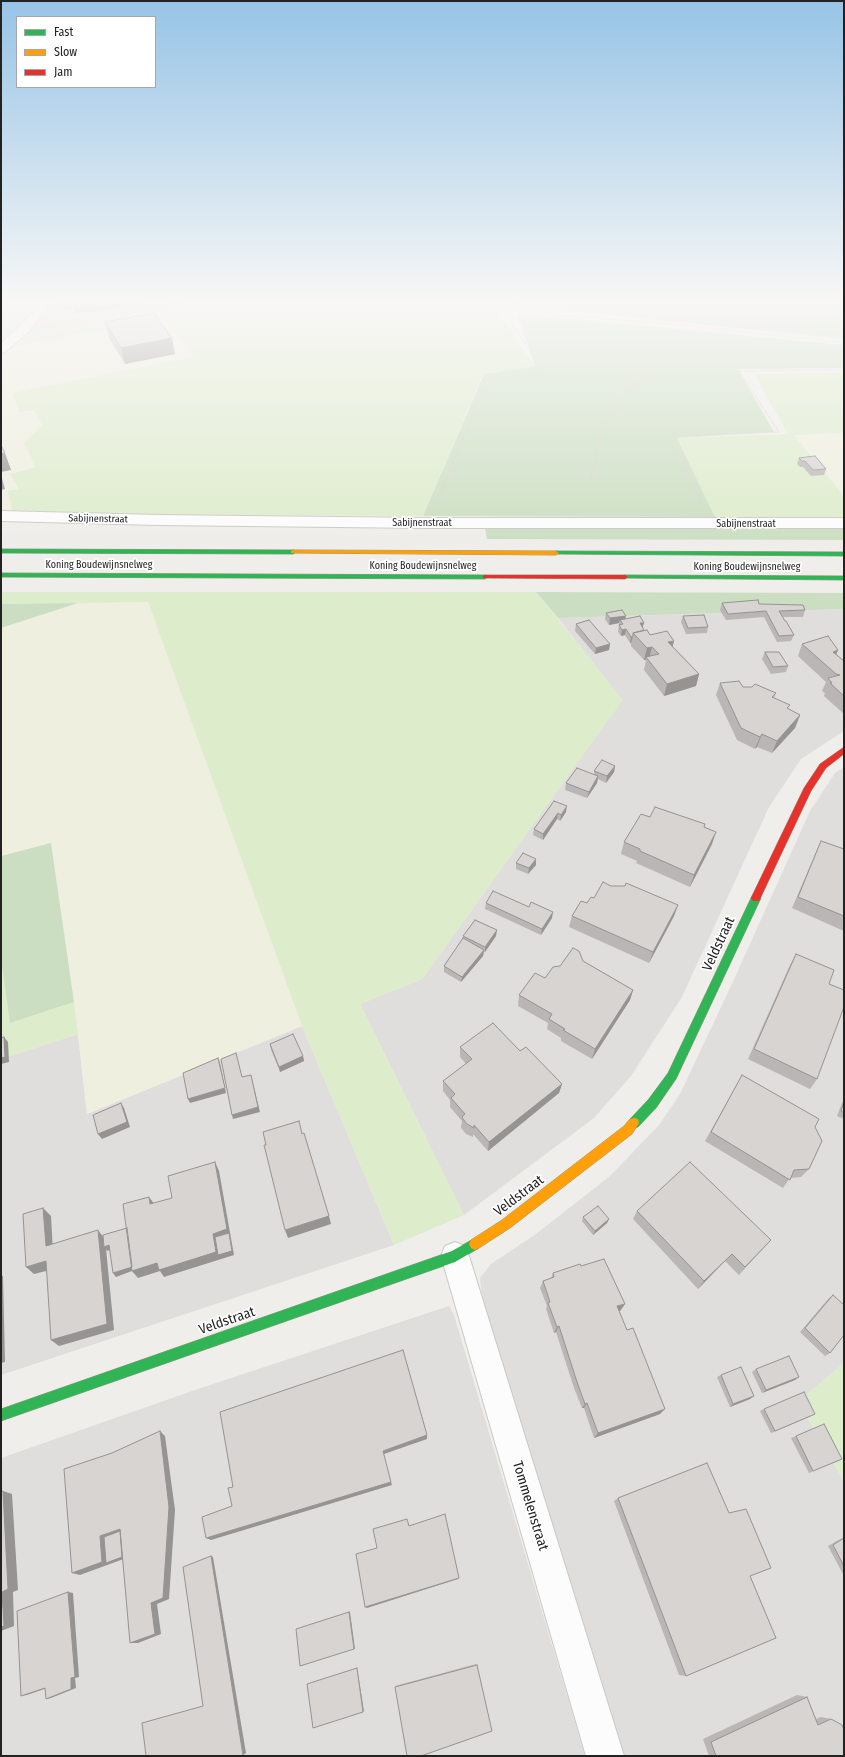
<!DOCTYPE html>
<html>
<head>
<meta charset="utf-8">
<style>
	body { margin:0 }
	#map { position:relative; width:845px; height:1757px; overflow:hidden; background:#f0eeeb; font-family:"Fira Sans Condensed",sans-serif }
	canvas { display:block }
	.frame { position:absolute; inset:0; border:2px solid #222; pointer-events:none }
	.legend { position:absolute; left:16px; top:16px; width:140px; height:72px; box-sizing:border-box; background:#fff; border:1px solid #a7a7a7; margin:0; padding:5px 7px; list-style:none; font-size:12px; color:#222 }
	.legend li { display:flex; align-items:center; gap:8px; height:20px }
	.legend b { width:20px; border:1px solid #a7a7a7 }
</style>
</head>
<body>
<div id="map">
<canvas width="845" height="1757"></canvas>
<div class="frame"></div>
<ul class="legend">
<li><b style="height:5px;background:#30b455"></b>Fast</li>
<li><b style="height:5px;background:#ff9f0a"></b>Slow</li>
<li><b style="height:5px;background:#e5322d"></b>Jam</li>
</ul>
</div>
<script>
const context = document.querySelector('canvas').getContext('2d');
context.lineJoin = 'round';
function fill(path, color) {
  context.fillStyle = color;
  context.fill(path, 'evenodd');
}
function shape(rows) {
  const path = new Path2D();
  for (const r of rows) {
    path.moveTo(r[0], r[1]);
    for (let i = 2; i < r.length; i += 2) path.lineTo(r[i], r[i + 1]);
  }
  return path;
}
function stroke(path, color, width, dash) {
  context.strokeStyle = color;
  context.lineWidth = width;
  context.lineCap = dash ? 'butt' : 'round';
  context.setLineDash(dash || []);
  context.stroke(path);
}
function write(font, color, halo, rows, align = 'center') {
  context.font = font + ' "Fira Sans Condensed",sans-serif';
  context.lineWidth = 3.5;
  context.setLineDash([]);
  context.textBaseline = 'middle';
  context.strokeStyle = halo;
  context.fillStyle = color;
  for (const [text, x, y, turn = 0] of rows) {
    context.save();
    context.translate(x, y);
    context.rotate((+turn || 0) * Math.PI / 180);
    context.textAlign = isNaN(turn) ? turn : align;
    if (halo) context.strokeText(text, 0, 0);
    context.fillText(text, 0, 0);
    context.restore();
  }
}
fill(shape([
	[42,302,184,302,168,305,172,310,156,313,145,313,110,321,28,333,43,315,45,309],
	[844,609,844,731,801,759,769,807,682,997,631,1076,594,1118,464,1215,360,1004,422,979,622,700,558,618],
	[844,767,844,1363,798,1402,844,1481,844,1756,623,1756,484,1316,480,1278,491,1264,536,1234,610,1176,659,1125,680,1094,731,986,810,811,835,773],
	[302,1026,394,1245,1,1375,1,1059,78,1034,87,1114],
	[449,1306,454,1315,585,1756,1,1756,1,1458,195,1390]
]), '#dfdedc');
fill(shape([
	[163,318,194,357,13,393,20,412,34,410,42,425,30,437,36,467,20,489,16,514,1,513,1,354,8,348],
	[844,433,844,496,794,434],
	[148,602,302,1026,87,1114,78,1034,51,843,1,856,1,628,78,603]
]), '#efefdf');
fill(shape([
	[1,302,27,302,32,307,31,312,21,328,1,345],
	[184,302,504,302,501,315,535,366,483,374,423,516,16,514,12,510,8,491,19,489,10,474,36,467,24,443,42,425,34,410,20,412,12,393,194,357,163,318,8,348,28,333,110,321,145,313,156,313,171,310,168,306],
	[844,373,844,433,794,435,844,496,844,518,715,517,677,438,788,434,754,374],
	[1,592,536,592,623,700,422,979,360,1004,464,1215,394,1245,302,1026,148,602,1,604],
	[1,959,10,1023,74,1002,78,1034,1,1059],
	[844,1363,844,1481,798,1402]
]), '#ddeccb');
fill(shape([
	[520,302,844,302,844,339,519,306],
	[517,314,844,345,844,368,738,369,774,432,677,438,715,517,423,516,484,374,535,366],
	[485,528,844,529,844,540,487,539],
	[536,592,844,593,844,609,558,618],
	[78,603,1,628,1,604],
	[51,843,74,1002,10,1023,1,959,1,856]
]), '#cbdec1');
const street = shape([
	[29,302,41,302,45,307,41,316,27,333,5,352,1,353,1,343,19,327,30,315,33,307,29,302],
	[1,511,157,515,427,518,844,518,844,528,427,528,157,525,1,521,1,511],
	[455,1242,465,1246,469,1256,624,1756,586,1756,441,1256,445,1246,455,1242]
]);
const fast = shape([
	[1,549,293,550,296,552,293,554,1,553,1,549],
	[556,551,844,552,844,556,554,554,553,553,556,551],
	[1,573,485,575,488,577,485,579,1,577,1,573],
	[625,575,844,576,844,580,623,578,622,577,625,575],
	[756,894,759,895,761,898,676,1079,656,1108,638,1127,634,1128,630,1127,629,1123,630,1119,648,1100,668,1073,751,898,753,895,756,894],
	[475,1238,479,1240,481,1244,479,1248,455,1262,1,1421,1,1409,452,1251,475,1238]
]);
const slow = shape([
	[293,550,556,551,559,553,556,555,291,553,291,551,293,550],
	[634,1118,638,1119,639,1123,632,1134,510,1228,479,1248,475,1250,471,1248,469,1244,471,1240,502,1220,624,1126,630,1119,634,1118]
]);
const jam = shape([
	[485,575,625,575,628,577,625,579,483,578,483,576,485,575],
	[844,747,844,754,826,768,811,791,759,901,753,901,751,898,804,788,820,764,844,747]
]);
stroke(street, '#c9c8c7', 2);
stroke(fast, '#999a82', 1);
stroke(slow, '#999a82', 1);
stroke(jam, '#999a82', 1);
stroke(shape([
	[507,311,684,325,602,426,592,475],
	[684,325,844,343],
	[448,475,488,376,542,370,513,326,507,311,509,302],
	[689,475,672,436,779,432,739,371,844,369]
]), '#dccecd', 1.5, [1, 1]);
stroke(shape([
	[689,474,702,503],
	[590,483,592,474],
	[436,503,448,474]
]), '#dccecd', 2, [1.5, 1.5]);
fill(street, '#fdfcfc');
fill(fast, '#30b455');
fill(slow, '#ff9f0a');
fill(jam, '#e5322d');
fill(shape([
	[61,302,140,302,140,303,99,311,75,313,75,310,63,311],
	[105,322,175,354,125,364,109,338],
	[799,458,826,469,824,475,811,476,803,467,800,467,797,464],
	[722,603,759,604,805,610,803,617,782,617,794,635,791,641,777,642,764,617,726,620,720,610],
	[606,613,626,616,625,619,644,623,642,628,644,631,672,646,699,674,696,686,664,696,644,670,646,660,644,660,631,646,631,643,630,643,625,635,621,636,618,632,619,623,609,625,605,619],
	[683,616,708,627,707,633,686,634,681,622],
	[576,624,610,644,609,650,595,654,575,631],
	[802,644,838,650,836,654,844,661,844,714,824,696,825,693,822,691,826,682,798,656],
	[765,652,788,666,786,672,771,674,762,659],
	[720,683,776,693,774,698,788,709,800,715,795,728,772,753,757,747,755,749,737,740,716,695],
	[615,766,614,772,606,783,598,779,597,783,587,798,565,790,566,783,594,774,594,771],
	[554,801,566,812,560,821,557,819,543,840,533,835,534,829],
	[650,817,704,827,712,844,690,887,636,863,637,861,621,854,624,842],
	[821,841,844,849,844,931,792,908,816,852],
	[516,863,536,865,528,874,516,869],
	[611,886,678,905,674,916,649,963,569,927,572,916,594,898],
	[486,903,529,907,552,918,541,935,485,909],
	[463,936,496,936,485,952,484,952,483,956,461,982,444,972,444,966,463,939],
	[796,954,829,984,817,1079,810,1089,748,1059,790,965],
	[583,961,633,990,630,1000,592,1059,561,1041,561,1038,547,1029,548,1023,518,1006,519,995,545,978],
	[270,1044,303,1056,304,1061,280,1072,271,1050],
	[460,1047,520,1051,562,1084,559,1093,488,1151,473,1134,473,1137,466,1134,462,1129,461,1127,462,1121,450,1107,450,1100,443,1091,443,1081,466,1064,460,1057],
	[742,1075,815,1127,809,1169,801,1177,790,1178,783,1188,705,1141],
	[844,1100,844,1119,837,1116,842,1103],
	[637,1211,771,1240,739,1275,725,1261,698,1289,633,1219],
	[583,1217,609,1219,607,1223,593,1235,582,1221],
	[581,1266,625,1304,620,1311,619,1311,660,1414,594,1438,584,1408,582,1408,574,1388,556,1332,554,1333,546,1309,547,1306,540,1288,543,1281,551,1278,553,1273],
	[833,1295,830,1353,825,1356,800,1332,829,1298],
	[756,1369,799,1377,795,1380,762,1393,752,1372],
	[721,1375,754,1396,750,1399,730,1407,717,1377],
	[764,1409,811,1416,771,1433,760,1411],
	[796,1436,842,1459,809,1473,791,1438],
	[618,1498,750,1576,686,1676,679,1675,614,1501],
	[844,1537,844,1576,828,1546],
	[476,1664,477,1665,395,1687,395,1686],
	[797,1695,807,1697,816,1719,821,1717,831,1719,844,1756,709,1756,703,1739]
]), '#b9b6b5');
fill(shape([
	[72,302,140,302,140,303,99,311,75,313],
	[172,338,175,354,125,364,121,348],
	[5,453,11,470,1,472,1,454],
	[1,475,5,489,1,490],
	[626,616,624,622,620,620,619,623,609,625,610,618],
	[640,623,644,623,642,629],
	[626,629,625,635,621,636,622,630],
	[633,636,631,643,630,643,631,637],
	[674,641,671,653,668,642],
	[610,644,609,650,595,654,596,648],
	[652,647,649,659,646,657,646,660,644,660,647,648],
	[838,650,833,662,833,652],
	[699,674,696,686,664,696,667,684],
	[800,715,795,728,772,753,777,741],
	[762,734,757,747,755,749,760,737],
	[615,766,614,772,606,783,607,776],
	[598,776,597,783,587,798,589,792],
	[567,806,566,812,560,821,561,815],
	[558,813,557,819,543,840,543,834],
	[716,832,712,844,690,887,694,875],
	[536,859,536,865,528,874,529,868],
	[678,905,674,916,649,963,653,952],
	[553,912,552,918,541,935,542,929],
	[497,930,496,936,485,952,485,947],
	[484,950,483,956,461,982,462,977],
	[633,990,630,1000,592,1059,595,1049],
	[4,1037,8,1042,9,1062,1,1064,1,1058],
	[303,1056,304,1061,280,1072,279,1067],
	[218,1058,220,1063,226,1093,190,1103,188,1099],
	[251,1075,260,1112,233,1119,232,1115],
	[562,1084,559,1093,488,1151,489,1142],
	[121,1103,124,1108,130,1127,102,1139,98,1134],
	[215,1162,219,1171,234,1255,164,1277,160,1271,138,1278,132,1271,116,1277,113,1273,134,1266,213,1234],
	[149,1197,155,1205,150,1204],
	[43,1208,51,1216,53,1253,46,1246],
	[329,1216,331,1224,288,1238,285,1230],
	[609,1219,607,1223,593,1235,595,1231],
	[98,1230,112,1249,107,1251,106,1249,114,1330,59,1346,51,1340],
	[732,1254,725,1261,698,1289,704,1281],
	[46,1261,54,1269,34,1274,26,1267],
	[1,1275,3,1276,5,1362,1,1363],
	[625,1304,620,1311,613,1313,617,1306],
	[559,1326,556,1332,554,1333,557,1327],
	[799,1377,795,1380,762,1393,766,1390],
	[754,1396,750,1399,730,1407,733,1404],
	[587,1403,584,1408,582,1408,585,1404],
	[665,1409,660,1414,594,1438,598,1433],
	[815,1414,811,1416,771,1433,775,1431],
	[160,1431,165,1436,175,1510,169,1599,157,1604,161,1634,138,1643,130,1643],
	[427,1435,427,1439,384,1454,383,1451],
	[391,1482,392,1485,211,1540,206,1538],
	[3,1491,12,1494,18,1590,13,1592,14,1626,1,1631,2,1592],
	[120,1529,129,1557,80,1575,72,1573,100,1536],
	[211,1556,213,1557,246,1753,243,1755],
	[459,1578,458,1579,367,1608,365,1607],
	[68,1592,73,1593,79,1677,75,1678,76,1688,51,1698,46,1699],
	[349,1612,350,1612,355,1649,354,1649],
	[357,1667,364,1711,363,1712,357,1668],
	[50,1687,27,1695,21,1696,45,1688]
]), '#969493');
const building = shape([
	[154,313,172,338,121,348,105,322,154,313],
	[1,445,5,453,1,454,1,445],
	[815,456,826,469,813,470,805,461,802,461,799,458,815,456],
	[758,600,759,604,803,605,805,610,779,611,785,621,786,621,794,635,779,636,766,611,728,614,722,603,758,600],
	[622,610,626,616,610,618,606,613,622,610],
	[704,615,708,627,688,628,683,616,704,615],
	[640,616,644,623,640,623,644,630,633,633,633,636,631,637,626,629,622,630,619,625,623,624,620,620,640,616],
	[589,620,610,644,596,648,576,624,589,620],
	[647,630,650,635,667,631,674,641,668,642,699,674,667,684,646,657,659,654,652,647,647,648,633,633,647,630],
	[828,636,838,650,833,652,844,661,844,696,830,683,832,683,828,678,840,675,836,674,802,644,828,636],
	[765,652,779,652,788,666,773,667,765,652],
	[739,681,743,687,752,687,755,684,776,693,772,697,790,705,787,708,800,715,777,741,762,734,760,737,741,728,720,683,739,681],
	[602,760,615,766,607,776,594,771,602,760],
	[577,768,598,776,589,792,566,783,577,768],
	[554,801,567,806,561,815,558,813,543,834,534,829,554,801],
	[655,807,705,824,704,827,716,832,694,875,640,851,640,849,624,842,641,814,650,817,655,807],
	[821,841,844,849,844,916,798,897,821,841],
	[523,853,536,859,529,868,516,863,523,853],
	[603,882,611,886,625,886,626,883,678,905,653,952,572,916,581,901,587,903,591,897,594,898,603,882],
	[493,891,529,907,531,902,553,912,542,929,486,903,493,891],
	[475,920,497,930,485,947,463,936,475,920],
	[463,938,484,950,462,977,444,966,463,938],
	[573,948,579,951,583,961,633,990,595,1049,563,1030,565,1029,549,1019,552,1014,519,995,535,973,545,978,553,967,560,966,573,948],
	[796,954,834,970,829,984,844,990,844,1007,817,1079,754,1049,796,954],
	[493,1023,520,1051,526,1047,562,1084,489,1142,474,1125,474,1128,467,1124,463,1119,462,1117,465,1114,451,1098,455,1094,443,1081,472,1059,460,1047,493,1023],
	[293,1034,303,1056,279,1067,270,1044,293,1034],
	[4,1037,5,1057,1,1058,1,1038,4,1037],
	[236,1053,242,1077,251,1075,258,1107,232,1115,221,1059,236,1053],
	[218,1058,225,1088,188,1099,183,1073,218,1058],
	[742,1075,819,1119,815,1127,822,1141,809,1169,794,1170,790,1180,711,1132,742,1075],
	[844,1102,844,1113,841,1111,844,1102],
	[121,1103,127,1122,98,1134,93,1115,121,1103],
	[299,1121,302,1134,304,1133,329,1216,285,1230,264,1145,266,1145,263,1132,299,1121],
	[215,1162,227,1229,213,1234,216,1252,159,1270,157,1263,132,1271,123,1204,149,1197,150,1204,172,1198,168,1176,215,1162],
	[690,1162,771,1240,745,1267,732,1254,704,1281,637,1211,690,1162],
	[598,1206,609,1219,595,1231,583,1217,598,1206],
	[43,1208,46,1246,98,1230,107,1324,51,1340,46,1261,26,1267,23,1214,43,1208],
	[127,1228,132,1267,113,1273,109,1245,104,1247,103,1235,127,1228],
	[229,1233,232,1251,218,1255,215,1237,229,1233],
	[604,1259,625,1304,617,1306,627,1330,633,1328,665,1409,598,1433,587,1403,585,1404,577,1382,559,1326,557,1327,548,1303,550,1302,543,1281,554,1277,553,1273,580,1264,581,1266,604,1259],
	[833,1295,844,1305,844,1335,830,1353,805,1328,833,1295],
	[403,1350,427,1435,383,1451,391,1482,206,1538,202,1517,232,1506,228,1488,233,1487,220,1412,403,1350],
	[789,1356,799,1377,766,1390,756,1369,789,1356],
	[741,1367,754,1396,733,1404,721,1375,741,1367],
	[804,1392,815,1414,775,1431,764,1409,804,1392],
	[824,1424,842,1459,813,1471,796,1436,824,1424],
	[160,1431,169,1507,163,1598,151,1603,155,1634,130,1643,120,1529,100,1536,102,1562,72,1573,64,1469,112,1453,160,1431],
	[707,1463,729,1513,746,1509,771,1568,750,1576,776,1638,686,1676,618,1498,707,1463],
	[1,1491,3,1491,8,1589,2,1592,4,1626,1,1627,1,1491],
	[445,1514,459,1578,365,1607,356,1554,377,1548,373,1529,407,1519,409,1526,445,1514],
	[120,1531,122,1557,106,1563,104,1537,120,1531],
	[844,1538,844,1566,833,1545,844,1538],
	[211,1556,243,1755,239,1756,146,1756,142,1723,203,1706,183,1567,211,1556],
	[68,1592,75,1677,71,1678,71,1689,46,1699,45,1688,21,1696,17,1611,68,1592],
	[349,1612,354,1649,300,1666,296,1629,349,1612],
	[477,1665,492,1731,421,1756,407,1756,395,1687,477,1665],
	[357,1668,363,1712,313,1728,307,1684,357,1668],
	[807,1697,818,1725,831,1719,842,1725,844,1730,844,1756,716,1756,711,1742,807,1697]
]);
fill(building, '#d7d4d2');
stroke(building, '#969493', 1);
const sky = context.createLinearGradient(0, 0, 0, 548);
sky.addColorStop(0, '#97c4e6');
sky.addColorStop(0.55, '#f8f7f6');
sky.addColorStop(1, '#f8f7f600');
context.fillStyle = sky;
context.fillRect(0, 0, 845, 548);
write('10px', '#222', '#fff', [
	["Sabijnenstraat",98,519,1],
	["Sabijnenstraat",422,523],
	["Sabijnenstraat",746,524],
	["Koning Boudewijnsnelweg",99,565],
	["Koning Boudewijnsnelweg",423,566],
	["Koning Boudewijnsnelweg",747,567]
]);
write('14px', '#222', '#fff', [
	["Veldstraat",719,944,-65],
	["Veldstraat",519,1196,-37],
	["Veldstraat",227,1321,-19],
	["Tommelenstraat",530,1506,73]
]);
</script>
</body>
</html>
